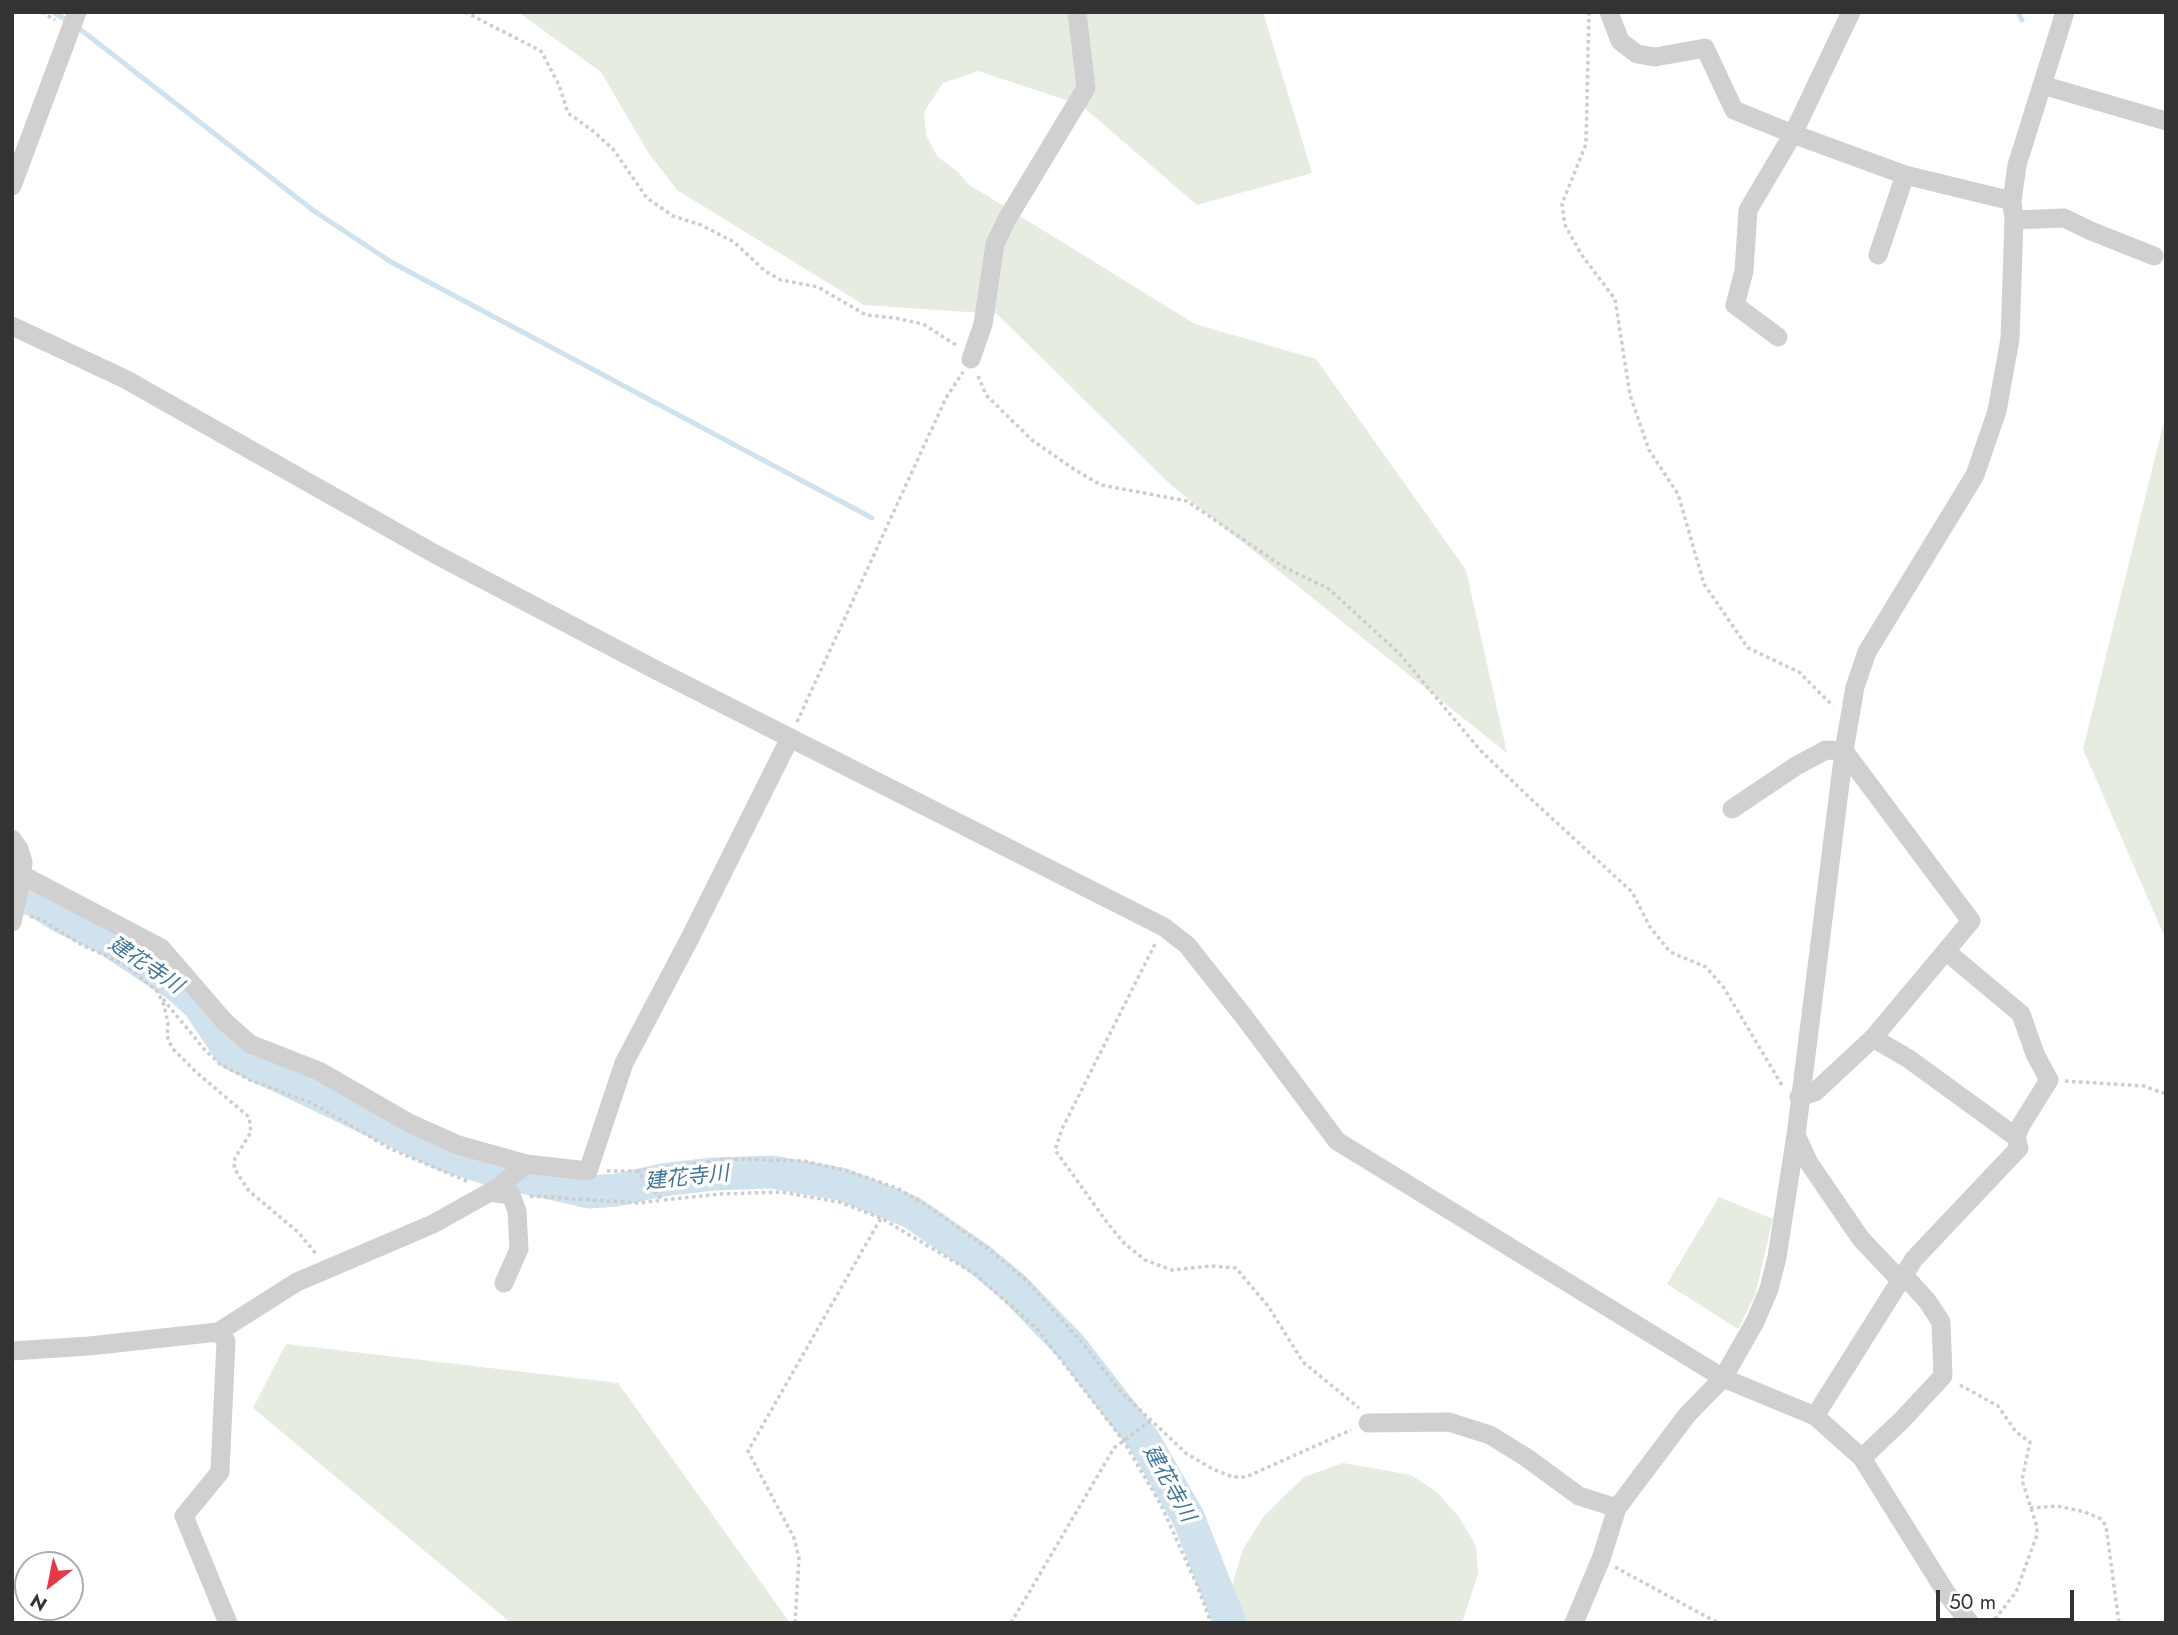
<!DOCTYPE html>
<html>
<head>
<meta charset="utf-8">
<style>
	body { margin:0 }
	#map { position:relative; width:2178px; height:1635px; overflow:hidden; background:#fff; font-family:Jost,sans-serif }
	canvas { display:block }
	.frame { position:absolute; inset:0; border:14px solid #333; pointer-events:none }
	.north { position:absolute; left:14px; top:1551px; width:70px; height:70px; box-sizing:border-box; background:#fff; border:2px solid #adadad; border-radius:50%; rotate:212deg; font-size:19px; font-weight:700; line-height:28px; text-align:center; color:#333 }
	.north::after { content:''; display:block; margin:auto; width:24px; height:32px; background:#e63946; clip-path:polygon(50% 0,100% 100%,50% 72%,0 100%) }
	.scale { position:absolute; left:1936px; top:1590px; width:138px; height:32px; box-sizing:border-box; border:4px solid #333; border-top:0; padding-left:9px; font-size:21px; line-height:24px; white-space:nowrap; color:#333; -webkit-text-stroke:5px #fff; paint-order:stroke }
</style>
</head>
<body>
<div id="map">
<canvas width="2178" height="1635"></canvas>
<div class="frame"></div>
<div class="north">N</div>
<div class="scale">50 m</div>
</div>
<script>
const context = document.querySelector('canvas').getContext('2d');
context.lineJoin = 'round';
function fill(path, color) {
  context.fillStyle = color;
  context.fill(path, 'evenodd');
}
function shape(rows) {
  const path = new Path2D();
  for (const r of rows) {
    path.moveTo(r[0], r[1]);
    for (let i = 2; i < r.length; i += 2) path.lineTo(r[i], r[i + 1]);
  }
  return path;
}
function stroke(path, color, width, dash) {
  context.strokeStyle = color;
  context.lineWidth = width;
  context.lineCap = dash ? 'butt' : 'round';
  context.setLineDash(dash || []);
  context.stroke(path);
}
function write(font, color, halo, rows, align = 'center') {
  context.font = font + ' Jost,"Noto Sans JP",sans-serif';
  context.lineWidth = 7;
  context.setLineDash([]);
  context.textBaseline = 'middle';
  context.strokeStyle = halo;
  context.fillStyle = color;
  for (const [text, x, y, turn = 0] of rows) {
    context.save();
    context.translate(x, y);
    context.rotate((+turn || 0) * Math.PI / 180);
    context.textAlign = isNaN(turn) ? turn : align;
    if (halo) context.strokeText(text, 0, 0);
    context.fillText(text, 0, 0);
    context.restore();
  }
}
fill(shape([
	[518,12,1263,12,1312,173,1197,205,1081,105,978,71,943,83,924,112,926,135,937,156,959,173,968,184,1195,324,1316,359,1466,570,1507,753,1172,486,997,314,864,305,677,190,648,152,601,72],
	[2166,413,2166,940,2083,749],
	[1719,1197,1773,1219,1755,1295,1738,1329,1667,1284],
	[286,1344,618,1383,790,1623,511,1623,253,1408],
	[1343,1463,1411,1475,1437,1492,1459,1517,1476,1546,1478,1574,1462,1623,1221,1623,1243,1549,1264,1516,1304,1477]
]), '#e6ecdf');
stroke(shape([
	[53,12,68,21],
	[2018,12,2022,20],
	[76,26,314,211,391,262,872,518]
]), '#cfe2ee', 5);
stroke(shape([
	[12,896,33,899,60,916,104,937,178,986,199,1005,231,1053,445,1155,500,1172,589,1192,617,1190,662,1180,713,1174,772,1172,841,1184,911,1212,978,1258,1014,1288,1072,1348,1099,1383,1145,1442,1188,1517,1230,1623]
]), '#cfe2ee', 33);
stroke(shape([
	[42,12,55,20],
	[465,12,541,51,559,85,568,113,593,131,613,149,647,198,673,216,701,225,734,242,765,271,781,280,818,287,866,315,895,318,923,324,956,345],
	[1589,12,1586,144,1562,204,1565,225,1581,254,1615,299,1630,395,1649,450,1678,494,1704,584,1748,648,1799,672,1833,706],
	[978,376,986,395,1032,440,1075,470,1101,485,1187,501,1282,566,1329,589,1399,653,1480,750,1531,799,1632,892,1650,927,1670,952,1706,967,1724,988,1783,1087],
	[797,722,946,398,963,372],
	[30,916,42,920,82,945,124,964,157,991,164,1005,168,1023,167,1036,172,1048,196,1072,249,1117,251,1132,235,1158,234,1168,241,1179,249,1191,298,1232,317,1255],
	[1155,944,1062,1129,1055,1150,1109,1225,1125,1244,1145,1260,1172,1270,1211,1266,1236,1268,1268,1306,1303,1362,1359,1408],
	[163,999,204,1049,220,1064,250,1080,312,1103,391,1149,469,1182],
	[2065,1081,2144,1086,2166,1094],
	[607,1171,637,1171,658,1196,664,1200,719,1194,781,1192,839,1202,881,1218,975,1274,1037,1329,1123,1440,1161,1505,1197,1585,1211,1623],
	[637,1171,730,1159,804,1161,848,1171,897,1188,934,1210,992,1252,1027,1281,1084,1345,1122,1393,1187,1454,1215,1470,1233,1477,1246,1477,1351,1430],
	[530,1196,640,1203,662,1200],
	[1960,1385,1998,1406,2016,1432,2030,1442,2022,1480,2037,1527,2037,1535,2016,1592,1992,1623],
	[2030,1508,2057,1506,2085,1512,2101,1519,2106,1526,2119,1623],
	[1615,1567,1718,1623],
	[795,1623,799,1558,794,1538,748,1451,881,1218],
	[1011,1623,1114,1448,1153,1419]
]), '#cdcdcd', 3.5, [3.5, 3.5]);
stroke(shape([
	[1609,12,1620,41,1637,54,1655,57,1705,48,1734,110,1793,134,1905,175,2012,201],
	[2042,85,2166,121],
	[12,186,77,12],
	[2014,220,2064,218,2091,231,2154,256],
	[1878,255,1905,175],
	[12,326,125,379,435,554,656,670,1164,927,1187,945,1245,1018,1337,1141,1723,1378,1815,1416,1862,1458,1947,1594,1970,1623],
	[1778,337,1735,305,1744,271,1748,210,1793,134,1851,12],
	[971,359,983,324,995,244,1007,219,1086,88,1077,12],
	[1732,809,1796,766,1826,750,1844,751,1971,921,1873,1038,1815,1092,1799,1097],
	[12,839,19,849,23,862,22,875,12,922],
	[22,875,161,948,224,1021,250,1044,319,1071,409,1123,458,1145,526,1164,588,1171,624,1063,690,938,790,738],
	[1873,1038,1909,1059,2016,1137],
	[1796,1135,1809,1163,1861,1239,1900,1280,1911,1283,1928,1302,1941,1322,1943,1376,1902,1420,1862,1458],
	[490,1192,511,1195,517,1211,519,1249,504,1283],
	[218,1332,226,1341,220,1472,184,1516,228,1623],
	[12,1351,89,1346,218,1332,297,1282,433,1224,499,1187,526,1164],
	[1815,1416,1914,1259,2019,1148,2016,1137,2021,1125,2049,1080,2035,1054,2021,1014,1947,952],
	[1368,1423,1449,1422,1490,1435,1527,1458,1579,1496,1617,1508],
	[1574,1623,1601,1559,1617,1508,1687,1415,1723,1378,1755,1322,1769,1289,1777,1257,1796,1135,1844,751,1855,687,1867,652,1975,475,1997,411,2010,339,2014,220,2012,201,2017,165,2065,12]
]), '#d0d0d0', 19);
write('italic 21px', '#3f7597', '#fff', [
	["建花寺川",145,966,34],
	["建花寺川",687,1179,-6],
	["建花寺川",1168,1484,61]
]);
</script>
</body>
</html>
